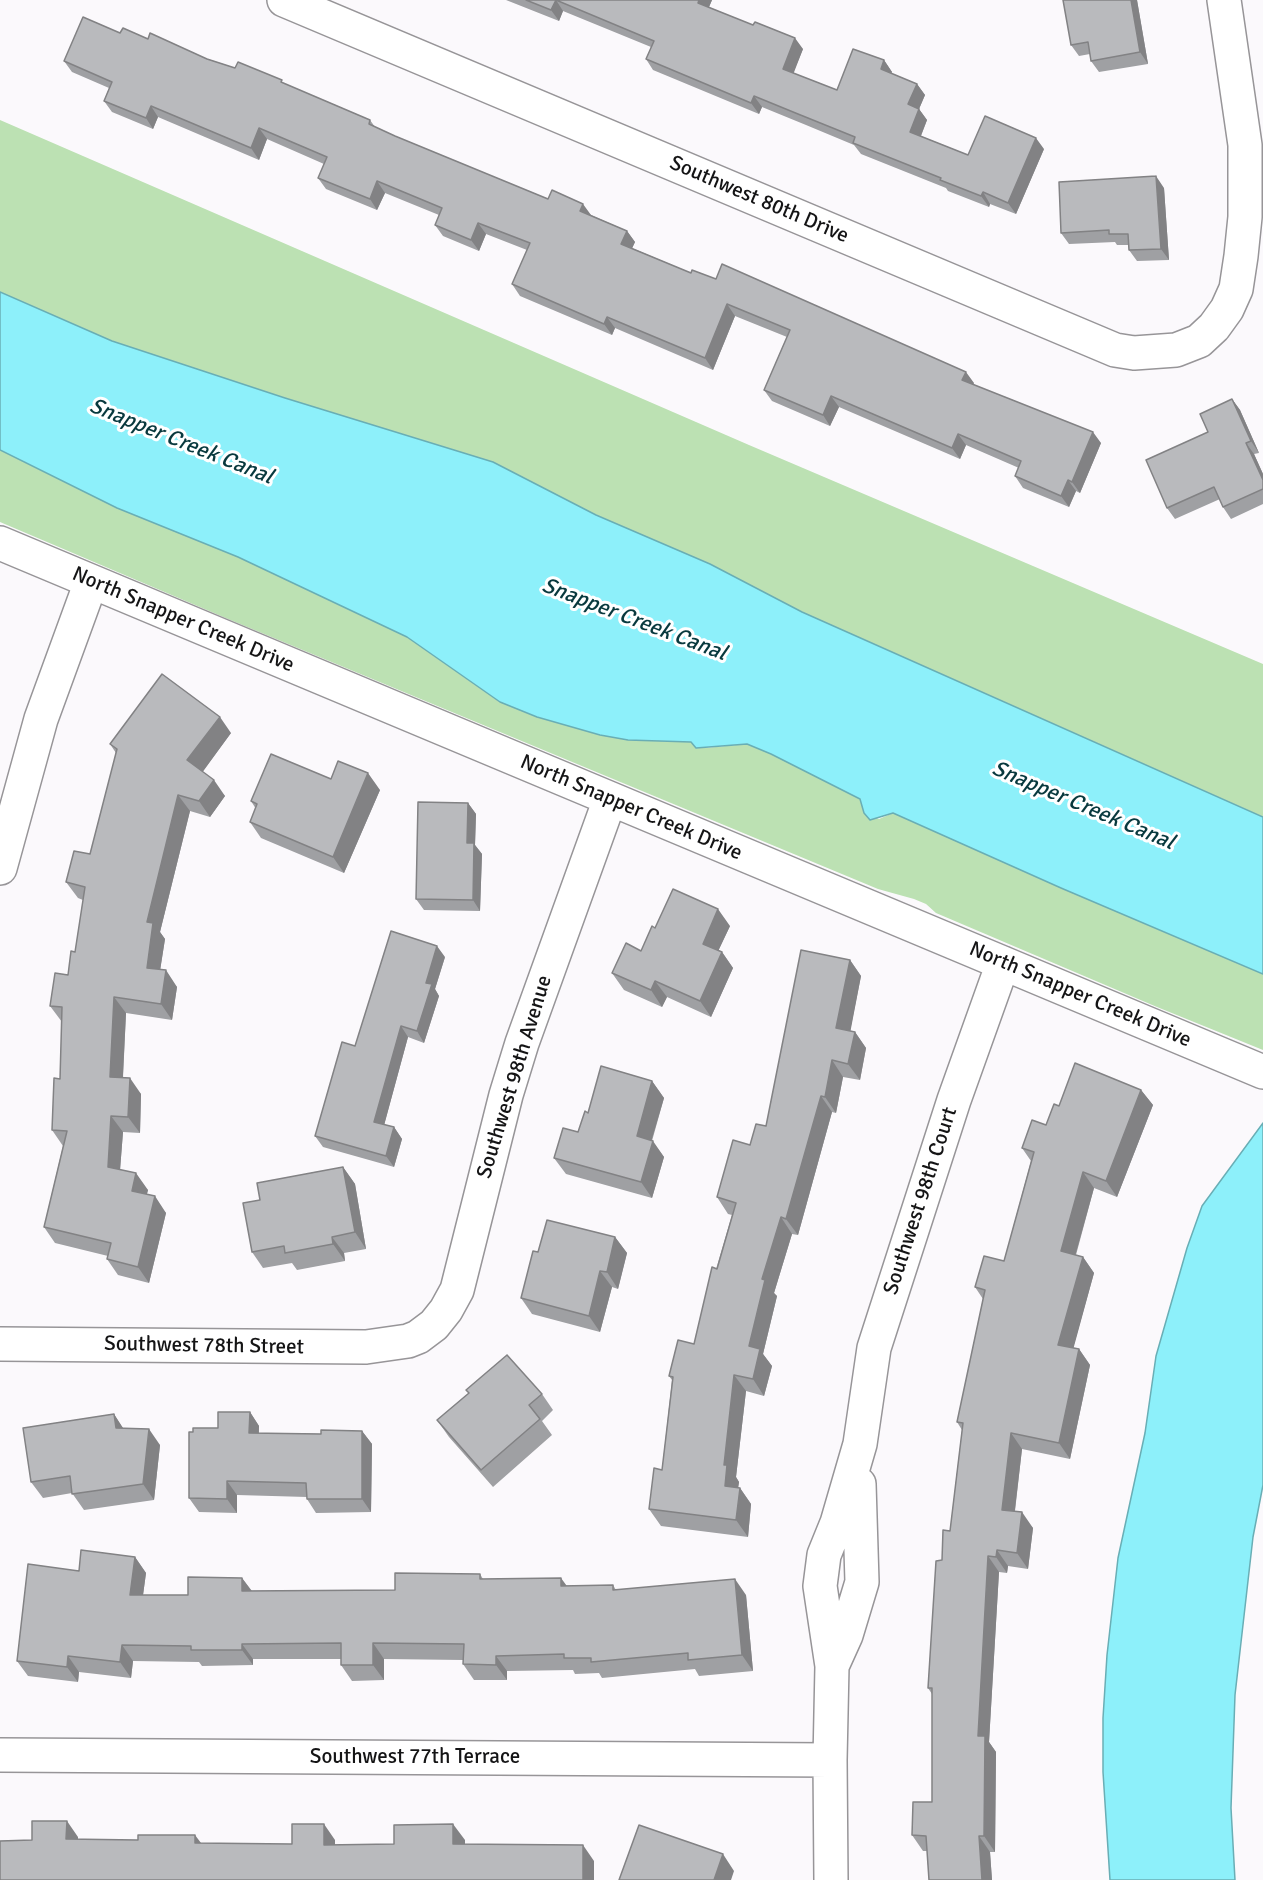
<!DOCTYPE html>
<html>
<head>
<meta charset="utf-8">
<style>
	body { margin:0 }
	canvas { display:block; background:#fbf9fc }
</style>
</head>
<body>
<canvas width="1263" height="1880"></canvas>
<script>
const context = document.querySelector('canvas').getContext('2d');
context.lineJoin = 'round';
function fill(path, color) {
  context.fillStyle = color;
  context.fill(path, 'evenodd');
}
function shape(rows) {
  const path = new Path2D();
  for (const r of rows) {
    path.moveTo(r[0], r[1]);
    for (let i = 2; i < r.length; i += 2) path.lineTo(r[i], r[i + 1]);
  }
  return path;
}
function stroke(path, color, width, dash) {
  context.strokeStyle = color;
  context.lineWidth = width;
  context.lineCap = dash ? 'butt' : 'round';
  context.setLineDash(dash || []);
  context.stroke(path);
}
function write(font, color, halo, rows, align = 'center') {
  context.font = font + ' Signika,sans-serif';
  context.lineWidth = 6;
  context.setLineDash([]);
  context.textBaseline = 'middle';
  context.strokeStyle = halo;
  context.fillStyle = color;
  for (const [text, x, y, turn = 0] of rows) {
    context.save();
    context.translate(x, y);
    context.rotate((+turn || 0) * Math.PI / 180);
    context.textAlign = isNaN(turn) ? turn : align;
    if (halo) context.strokeText(text, 0, 0);
    context.fillText(text, 0, 0);
    context.restore();
  }
}
fill(shape([
	[0,120,749,445,1263,664,1263,817,802,612,710,564,596,515,493,462,285,398,112,341,0,292],
	[0,450,117,508,238,557,407,637,500,702,537,717,600,735,628,740,691,742,705,748,747,744,771,754,860,799,864,813,879,819,893,813,1061,888,1263,974,1263,1050,1157,1007,936,913,926,904,914,899,878,889,228,619,0,522]
]), '#bce1b3');
const water = shape([
	[0,292,112,341,285,398,493,462,596,515,710,564,802,612,1263,817,1263,974,1061,888,893,813,870,820,864,813,860,799,771,754,747,744,696,748,691,742,628,740,600,735,537,717,500,702,407,637,238,557,117,508,0,450,0,292],
	[1263,1123,1263,1485,1253,1537,1235,1695,1231,1808,1235,1880,1110,1880,1103,1772,1103,1718,1107,1655,1118,1558,1145,1433,1156,1356,1187,1248,1202,1206,1263,1123]
]);
fill(water, '#8df0fa');
stroke(water, '#69aeb5', 1.5);
const minor = shape([
	[284,0,1115,350,1134,353,1176,350,1199,341,1214,327,1227,309,1236,289,1241,256,1245,217,1245,145,1224,0],
	[0,543,1263,1072],
	[0,868,41,719,91,582],
	[0,1344,366,1347,408,1341,418,1337,434,1325,446,1310,457,1290,506,1095,522,1043,610,799],
	[832,1666,846,1635,862,1582,859,1484],
	[0,1755,830,1760],
	[831,1880,830,1760,832,1666,820,1586,824,1555,837,1523,860,1444,874,1348,954,1100,1003,963]
]);
stroke(minor, '#979598', 36);
stroke(minor, '#fff', 33);
fill(shape([
	[506,0,712,0,709,7,803,49,793,73,837,90,884,60,892,72,891,73,917,84,925,95,919,109,927,120,921,136,968,155,1044,149,1016,214,990,204,989,207,948,191,946,188,861,154,854,145,806,125,762,107,759,114,653,70,646,59,651,47,563,11,559,21],
	[1063,0,1137,0,1148,64,1099,72,1091,61,1090,54,1079,56,1071,45],
	[120,33,148,39,235,68,285,84,370,120,375,127,395,136,548,199,591,215,627,231,635,242,632,248,691,273,974,383,973,384,1101,443,1080,493,1076,491,1069,507,1023,488,1015,476,1019,468,966,445,960,459,839,407,830,426,772,401,764,390,787,337,735,316,713,370,615,328,612,335,520,296,512,284,527,250,486,234,479,251,443,236,435,225,439,215,385,193,377,210,326,189,318,178,324,164,267,139,259,160,158,117,153,129,112,112,104,101,109,88,72,72,64,61],
	[1164,188,1169,260,1137,261,1129,250,1128,245,1117,245,1115,242,1069,244,1061,233],
	[1232,399,1240,410,1259,453,1254,454,1263,474,1263,504,1231,519,1223,507,1220,499,1175,519,1167,508,1208,432],
	[231,733,202,772,225,796,210,817,190,811,160,932,165,939,160,970,177,987,172,1020,126,1013,123,1078,141,1094,140,1133,123,1132,120,1170,148,1190,147,1194,166,1213,149,1283,118,1275,107,1259,108,1256,55,1243,44,1227,63,1146,52,1130,60,1079,62,1022,50,1006,68,975,75,952,83,900,78,898,66,882,90,854,116,753,110,744],
	[331,779,380,790,344,873,261,838,250,822,256,809,251,801],
	[468,803,476,814,475,845,482,854,480,911,424,910,416,899],
	[730,926,718,951,722,952,733,968,711,1017,667,997,662,1007,624,990,612,973,641,951,655,928],
	[445,957,435,989,439,996,424,1043,408,1037,384,1125,394,1127,402,1139,394,1167,323,1147,315,1136,355,1046],
	[850,960,861,976,850,1031,855,1032,866,1048,860,1080,843,1077,836,1113,832,1112,798,1235,792,1234,774,1293,777,1296,763,1354,772,1366,764,1396,746,1391,736,1477,739,1482,738,1488,740,1488,751,1504,748,1537,661,1526,649,1509,662,1470,672,1380,669,1376,694,1344,732,1215,728,1214,717,1197,766,1126],
	[652,1081,664,1098,652,1141,664,1157,652,1198,566,1174,554,1158,578,1132,588,1113],
	[1141,1090,1153,1105,1117,1197,1094,1188,1076,1255,1083,1257,1094,1273,1073,1348,1079,1349,1090,1365,1070,1459,1022,1449,1015,1511,1033,1528,1028,1569,1008,1566,1007,1573,999,1572,989,1742,996,1752,995,1852,990,1852,992,1880,929,1880,927,1851,923,1851,912,1835,932,1802,932,1694,928,1688,942,1560,950,1531,962,1430,957,1422,983,1299,975,1287,1004,1261,1031,1161,1022,1148,1046,1125,1059,1106],
	[343,1167,355,1184,366,1249,344,1253,345,1261,297,1270,292,1263,263,1268,252,1252,260,1200],
	[615,1237,627,1253,618,1289,612,1287,600,1332,532,1314,521,1298,538,1252],
	[466,1390,542,1394,553,1410,542,1421,552,1435,493,1487,449,1437,437,1420,469,1393],
	[250,1412,259,1426,259,1433,321,1434,362,1431,372,1444,371,1512,316,1513,307,1499,307,1497,237,1495,237,1513,199,1512,189,1498,193,1432,218,1428],
	[114,1414,123,1429,160,1445,154,1500,84,1510,72,1493,43,1498,31,1482],
	[135,1557,146,1573,143,1595,188,1595,242,1578,252,1591,395,1590,480,1574,483,1579,567,1586,613,1585,616,1590,746,1595,753,1671,699,1676,695,1669,602,1678,599,1673,575,1674,573,1670,507,1671,507,1680,474,1680,463,1664,463,1660,384,1659,384,1680,352,1681,341,1665,341,1659,253,1659,253,1665,202,1666,199,1662,133,1661,131,1678,79,1672,78,1682,28,1676,17,1661,79,1571]
]), '#9fa0a3');
fill(shape([
	[556,0,563,11,559,21,551,10],
	[699,0,712,0,706,14,698,3],
	[1131,0,1137,0,1148,64,1140,52],
	[795,38,803,49,791,80,783,69],
	[884,60,892,72,888,80,881,69],
	[917,84,925,95,916,116,908,104],
	[754,96,762,107,759,114,751,103],
	[151,106,158,117,153,129,146,118],
	[919,109,927,120,918,143,910,132],
	[259,128,267,139,259,160,251,148],
	[1036,138,1044,149,1016,214,1008,203],
	[1156,176,1164,188,1169,260,1161,249],
	[377,181,385,193,377,210,370,199],
	[983,192,990,204,989,207,981,196],
	[583,204,591,215,587,222,580,211],
	[478,223,486,234,479,251,471,240],
	[627,231,635,242,629,255,621,244],
	[727,304,735,316,713,370,705,358],
	[607,317,615,328,612,335,604,324],
	[966,372,974,383,970,391,962,380],
	[831,396,839,407,830,426,823,415],
	[1232,399,1240,410,1259,453,1251,441],
	[1093,432,1101,443,1080,493,1072,482],
	[958,434,966,445,960,459,952,448],
	[1246,443,1254,454,1263,474,1263,480],
	[1068,480,1076,491,1069,507,1061,496],
	[220,717,231,733,199,777,187,760],
	[368,773,380,790,344,873,333,857],
	[214,780,225,796,210,817,199,801],
	[178,795,190,811,160,932,165,939,158,984,147,968,147,922],
	[468,803,476,814,475,845,482,854,480,911,473,900,467,843],
	[718,909,730,926,714,960,703,944],
	[437,946,445,957,435,989,439,996,424,1043,417,1031,426,983],
	[722,952,733,968,711,1017,700,1001],
	[850,960,861,976,848,1044,836,1028],
	[166,970,177,987,172,1020,161,1004],
	[655,981,667,997,662,1007,651,990],
	[114,997,126,1013,122,1094,110,1077],
	[401,1026,408,1037,382,1133,374,1122],
	[855,1032,866,1048,860,1080,848,1064],
	[832,1060,843,1077,836,1113,825,1097],
	[130,1078,141,1094,140,1133,128,1117],
	[652,1081,664,1098,648,1152,637,1136],
	[1141,1090,1153,1105,1117,1197,1106,1181],
	[821,1096,832,1112,798,1235,786,1219],
	[111,1116,123,1132,119,1183,108,1167],
	[394,1127,402,1139,394,1167,386,1156],
	[653,1141,664,1157,652,1198,641,1182],
	[343,1167,355,1184,366,1249,355,1232],
	[1083,1172,1094,1188,1072,1267,1061,1251],
	[136,1173,148,1190,143,1207,132,1191],
	[155,1196,166,1213,149,1283,138,1267],
	[781,1217,792,1234,774,1293,777,1296,763,1354,772,1366,764,1396,753,1379,749,1346,762,1279],
	[332,1237,344,1253,345,1261,333,1244],
	[615,1237,627,1253,618,1289,607,1272],
	[1083,1257,1094,1273,1070,1361,1058,1345],
	[600,1271,612,1287,600,1332,589,1316],
	[1079,1349,1090,1365,1070,1459,1059,1443],
	[734,1375,746,1391,736,1477,739,1482,736,1502,725,1486,724,1465],
	[250,1412,259,1426,258,1447,249,1433],
	[114,1414,125,1431,116,1428],
	[149,1429,160,1445,154,1500,143,1484],
	[362,1431,372,1444,371,1512,362,1499],
	[1011,1433,1022,1449,1013,1526,1002,1510],
	[227,1481,237,1495,237,1513,227,1499],
	[740,1488,751,1504,748,1537,736,1520],
	[1022,1512,1033,1528,1028,1569,1017,1553],
	[997,1550,1008,1566,1007,1573,996,1557],
	[988,1556,999,1572,989,1742,996,1752,995,1852,984,1836,978,1736],
	[135,1557,146,1573,141,1610,130,1595],
	[242,1578,253,1593,242,1591],
	[561,1578,572,1593,561,1586],
	[735,1579,746,1595,753,1671,742,1655],
	[373,1643,384,1659,384,1680,373,1665],
	[242,1644,253,1659,253,1665,242,1650],
	[122,1645,133,1661,131,1678,120,1662],
	[68,1656,79,1672,78,1682,67,1667],
	[496,1656,507,1671,507,1680,496,1665],
	[67,1821,78,1837,78,1855,66,1839],
	[324,1824,335,1840,335,1861,324,1845],
	[453,1824,465,1840,465,1860,453,1844],
	[195,1835,207,1851,195,1843],
	[979,1836,990,1852,992,1880,982,1880],
	[583,1845,594,1861,594,1880,583,1880],
	[723,1854,734,1871,731,1880,714,1880]
]), '#828284');
const building = shape([
	[526,0,556,0,551,10,526,0],
	[556,0,699,0,698,3,753,25,755,22,795,38,783,69,837,90,853,49,884,60,881,69,917,84,908,104,919,109,910,132,968,155,985,116,1036,138,1008,203,983,192,981,196,940,180,941,178,853,143,855,137,798,114,754,96,751,103,646,59,654,41,556,0],
	[1063,0,1131,0,1140,52,1091,61,1088,42,1071,45,1063,0],
	[83,17,120,33,123,28,148,39,150,33,207,59,235,68,238,62,282,80,281,82,370,120,369,124,395,136,548,199,552,190,583,204,580,211,627,231,621,244,691,273,692,270,716,279,722,264,966,372,962,380,1093,432,1072,482,1068,480,1061,496,1015,476,1021,461,958,434,952,448,831,396,823,415,764,390,790,330,727,304,705,358,607,317,604,324,512,284,530,243,478,223,471,240,435,225,442,208,377,181,370,199,318,178,327,157,259,128,251,148,151,106,146,118,104,101,112,82,64,61,83,17],
	[1156,176,1161,249,1129,250,1128,234,1109,234,1109,230,1061,233,1059,182,1156,176],
	[1232,399,1251,441,1246,443,1263,480,1263,489,1223,507,1214,487,1167,508,1146,460,1208,432,1200,414,1232,399],
	[162,674,220,717,187,760,214,780,199,801,178,795,147,922,153,923,147,968,166,970,161,1004,114,997,110,1077,130,1078,128,1117,111,1116,108,1167,136,1173,132,1191,155,1196,138,1267,107,1259,111,1243,44,1227,67,1131,52,1130,54,1078,60,1079,62,1007,50,1006,55,973,68,975,71,951,75,952,85,887,66,882,74,851,90,854,117,749,110,744,162,674],
	[271,754,331,779,338,761,368,773,333,857,250,822,257,804,251,801,271,754],
	[418,802,468,803,467,843,474,843,473,900,416,899,418,802],
	[673,889,718,909,703,944,722,952,700,1001,655,981,651,990,612,973,626,943,641,951,652,926,655,928,673,889],
	[391,931,437,946,426,983,432,984,417,1031,401,1026,374,1122,394,1127,386,1156,315,1136,342,1042,355,1046,391,931],
	[801,950,850,960,836,1028,855,1032,848,1064,832,1060,825,1097,821,1096,786,1219,781,1217,762,1279,765,1280,749,1346,760,1349,753,1379,734,1375,724,1465,727,1465,725,1486,740,1488,736,1520,649,1509,654,1468,662,1470,673,1377,669,1376,678,1340,694,1344,712,1267,717,1269,736,1203,717,1197,733,1140,750,1145,756,1124,766,1126,801,950],
	[1075,1063,1141,1090,1106,1181,1083,1172,1061,1251,1083,1257,1058,1345,1079,1349,1059,1443,1011,1433,1002,1510,1022,1512,1017,1553,997,1550,996,1557,988,1556,978,1736,985,1736,984,1836,979,1836,982,1880,929,1880,926,1836,912,1835,913,1802,932,1802,932,1688,928,1688,936,1561,942,1560,943,1530,950,1531,963,1423,957,1422,985,1290,975,1287,984,1256,1004,1261,1034,1152,1022,1148,1032,1120,1046,1125,1054,1104,1059,1106,1075,1063],
	[601,1066,652,1081,637,1136,653,1141,641,1182,554,1158,563,1128,578,1132,585,1111,588,1113,601,1066],
	[343,1167,355,1232,332,1237,333,1244,285,1253,284,1246,252,1252,243,1203,260,1200,257,1183,343,1167],
	[547,1220,615,1237,607,1272,600,1271,589,1316,521,1298,533,1251,538,1252,547,1220],
	[507,1355,542,1394,529,1405,540,1419,481,1470,437,1420,469,1393,466,1390,507,1355],
	[218,1412,250,1412,249,1433,321,1434,321,1430,362,1431,362,1499,307,1499,306,1483,227,1481,227,1499,189,1498,189,1432,193,1432,193,1428,218,1428,218,1412],
	[114,1414,116,1428,149,1429,143,1484,72,1494,70,1476,31,1482,23,1428,114,1414],
	[81,1550,135,1557,130,1595,188,1595,188,1577,242,1578,242,1591,395,1590,395,1573,480,1574,480,1579,561,1578,561,1586,613,1585,613,1590,735,1579,742,1655,688,1660,688,1653,591,1662,591,1658,564,1658,564,1654,496,1656,496,1665,463,1664,464,1644,373,1643,373,1665,341,1665,341,1643,242,1644,242,1650,191,1650,191,1646,122,1645,120,1662,68,1656,67,1667,17,1661,28,1564,79,1571,81,1550],
	[32,1821,67,1821,66,1839,138,1840,138,1835,195,1835,195,1843,292,1844,292,1824,324,1824,324,1845,394,1844,394,1825,453,1824,453,1844,583,1845,583,1880,0,1880,0,1841,32,1840,32,1821],
	[639,1825,723,1854,714,1880,619,1880,639,1825]
]);
fill(building, '#b9babd');
stroke(building, '#828284', 1.5);
write('21px', '#141415', '#fff', [
	["Southwest 80th Drive",759,200,23],
	["North Snapper Creek Drive",183,620,23],
	["North Snapper Creek Drive",631,808,23],
	["North Snapper Creek Drive",1080,995,23],
	["Southwest 98th Avenue",515,1077,-73],
	["Southwest 98th Court",921,1201,-72],
	["Southwest 78th Street",204,1346,1],
	["Southwest 77th Terrace",415,1757]
]);
write('italic 22px', '#08393e', '#fff', [
	["Snapper Creek Canal",181,442,22],
	["Snapper Creek Canal",634,620,21],
	["Snapper Creek Canal",1083,806,23]
]);
</script>
</body>
</html>
